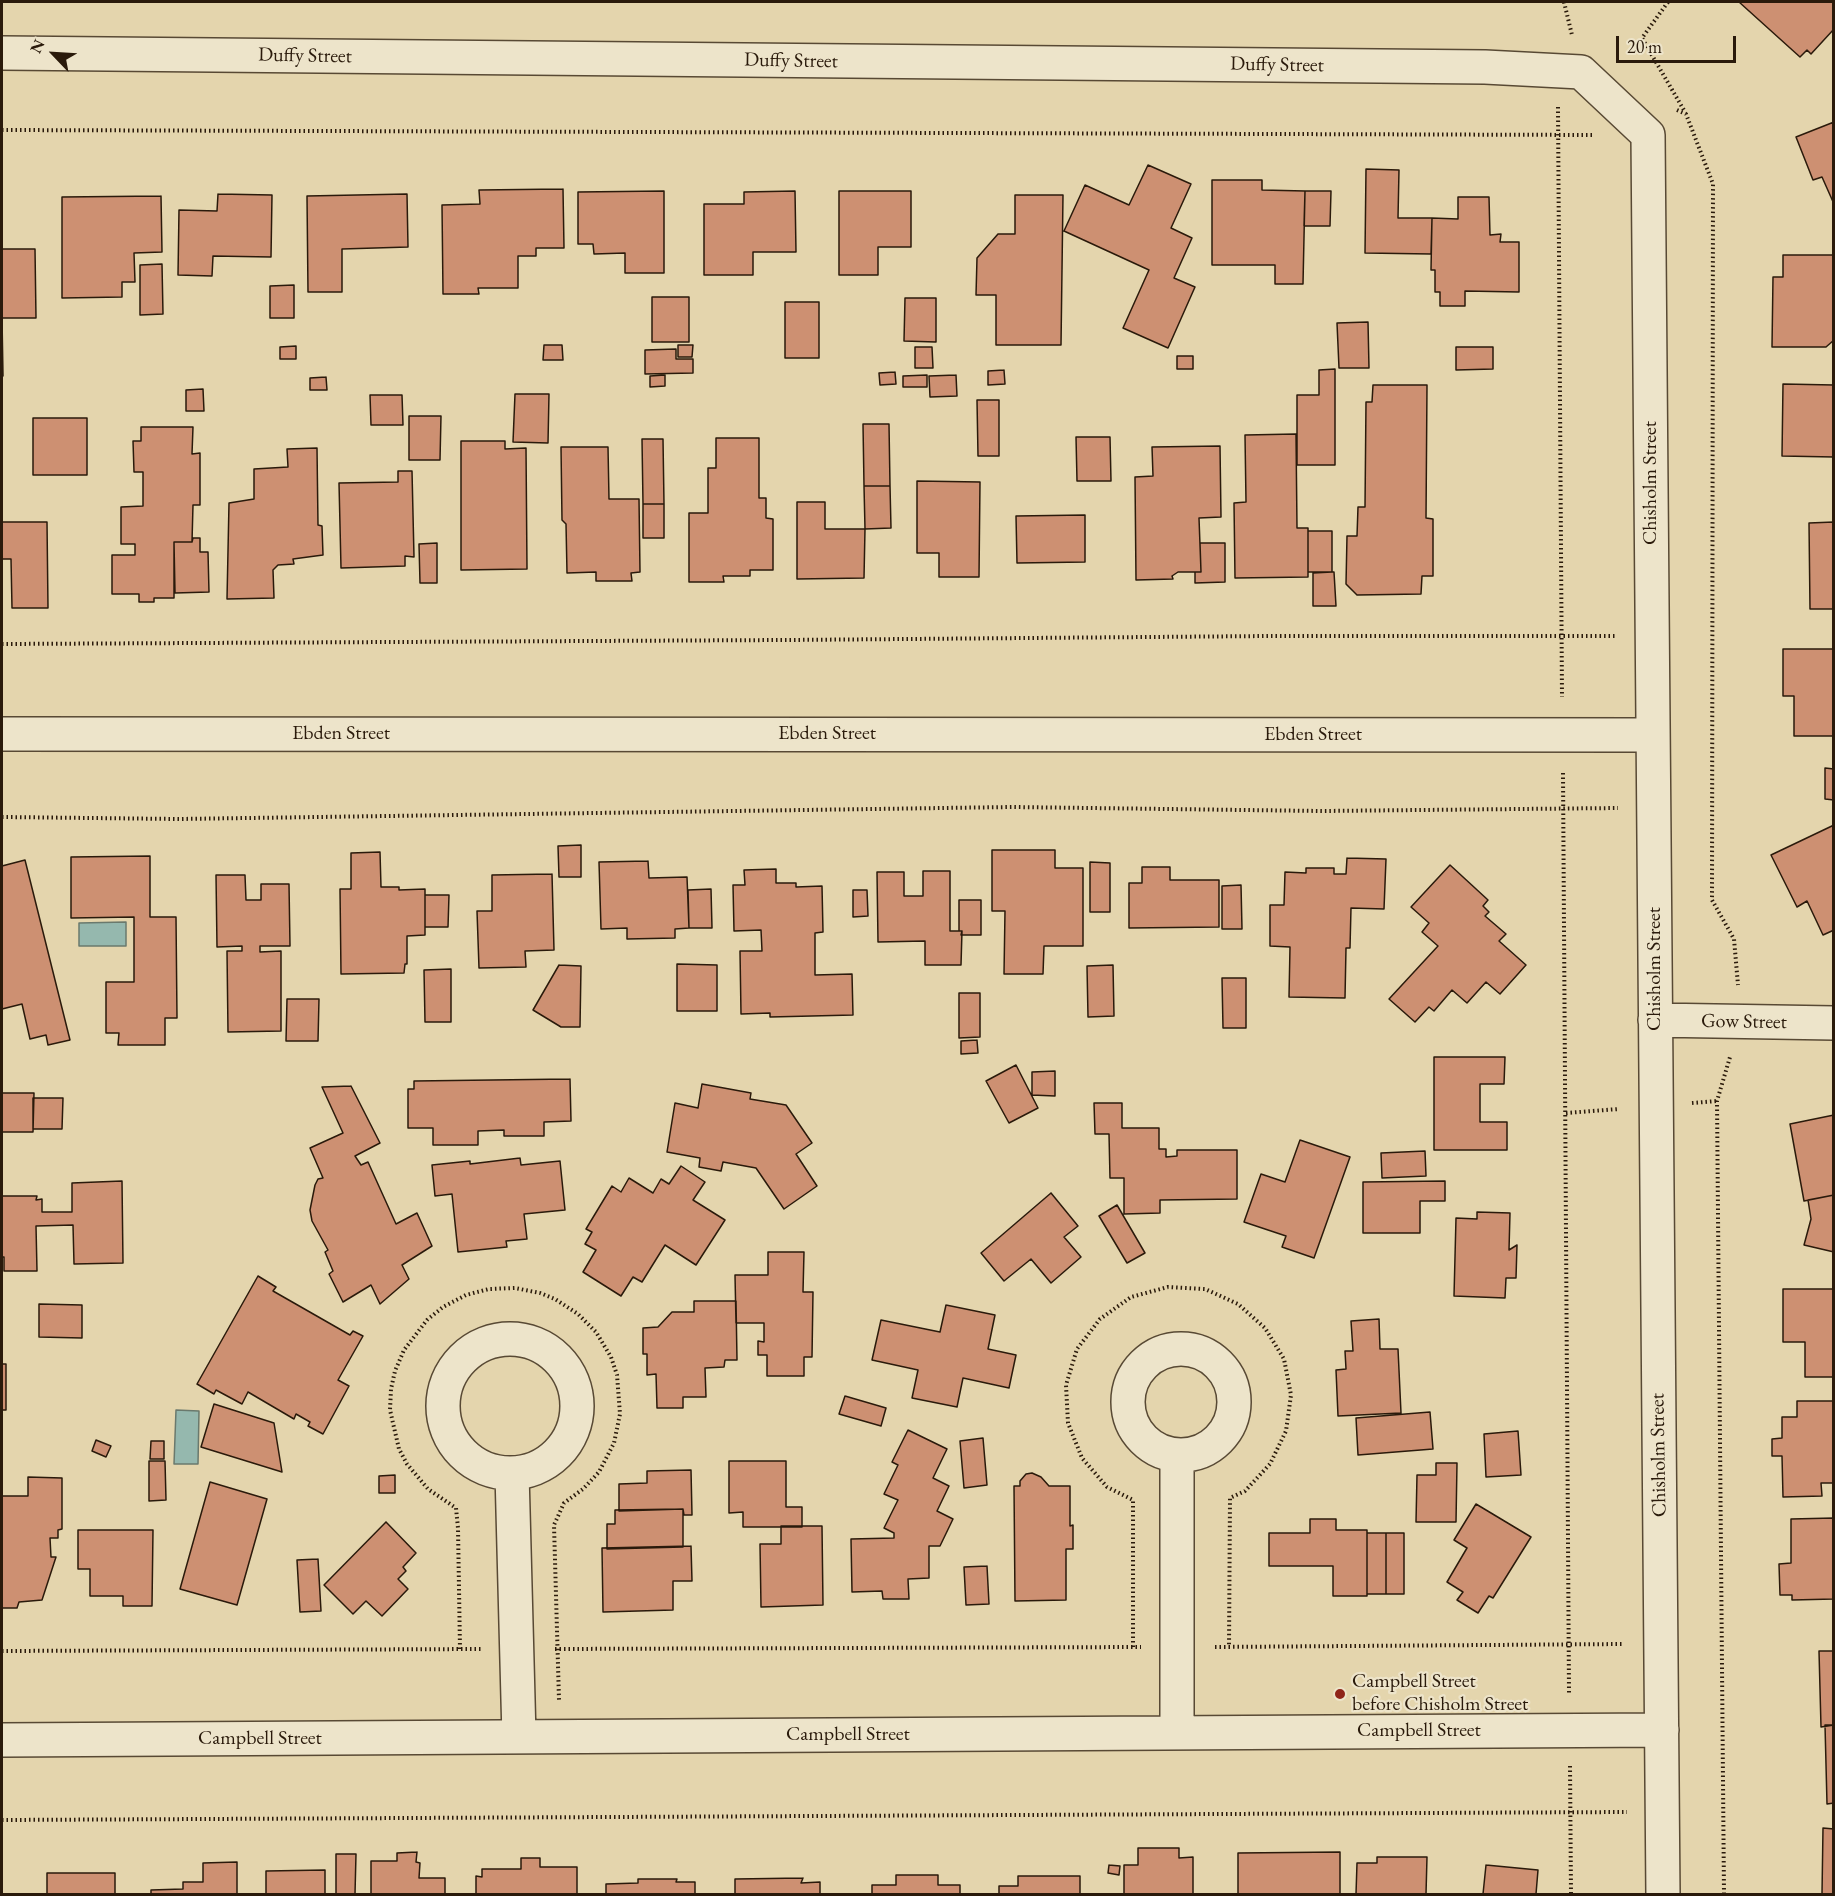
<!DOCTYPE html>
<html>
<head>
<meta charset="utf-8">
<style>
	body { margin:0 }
	#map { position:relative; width:1835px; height:1896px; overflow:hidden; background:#e4d5ad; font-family:"EB Garamond",serif }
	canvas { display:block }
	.frame { position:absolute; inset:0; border:3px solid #2a1a0b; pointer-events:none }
	.north { position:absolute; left:24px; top:24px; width:60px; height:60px; -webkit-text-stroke:4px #ede4ca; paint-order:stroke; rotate:295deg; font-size:16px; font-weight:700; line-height:24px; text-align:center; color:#2a1a0b }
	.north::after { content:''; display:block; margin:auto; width:21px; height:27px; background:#2a1a0b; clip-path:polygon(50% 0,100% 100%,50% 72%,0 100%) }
	.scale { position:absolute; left:1616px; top:36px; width:120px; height:27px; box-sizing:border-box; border:3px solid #2a1a0b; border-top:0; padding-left:8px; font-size:18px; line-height:21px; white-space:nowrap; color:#2a1a0b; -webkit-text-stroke:4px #ede4ca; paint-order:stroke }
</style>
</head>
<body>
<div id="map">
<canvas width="1835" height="1896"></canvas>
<div class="frame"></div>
<div class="north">N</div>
<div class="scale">20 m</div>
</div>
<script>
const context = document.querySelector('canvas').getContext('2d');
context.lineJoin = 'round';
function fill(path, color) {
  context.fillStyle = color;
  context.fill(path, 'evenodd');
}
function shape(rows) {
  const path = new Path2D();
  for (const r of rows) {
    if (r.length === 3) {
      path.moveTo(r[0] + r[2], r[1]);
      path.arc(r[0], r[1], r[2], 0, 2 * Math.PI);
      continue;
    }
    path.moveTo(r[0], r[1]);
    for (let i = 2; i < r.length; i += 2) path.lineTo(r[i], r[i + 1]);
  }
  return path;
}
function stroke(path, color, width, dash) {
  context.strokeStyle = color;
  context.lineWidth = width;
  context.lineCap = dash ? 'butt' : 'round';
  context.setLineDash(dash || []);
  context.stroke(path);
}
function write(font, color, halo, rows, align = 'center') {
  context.font = font + ' "EB Garamond",serif';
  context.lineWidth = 4.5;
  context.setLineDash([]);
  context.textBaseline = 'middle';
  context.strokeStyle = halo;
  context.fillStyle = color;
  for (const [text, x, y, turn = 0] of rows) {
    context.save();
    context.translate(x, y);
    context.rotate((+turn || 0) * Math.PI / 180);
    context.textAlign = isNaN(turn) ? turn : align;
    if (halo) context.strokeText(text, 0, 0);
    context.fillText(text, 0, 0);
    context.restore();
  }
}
const water = shape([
	[126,922,126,946,79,946,79,923,126,922],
	[176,1410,199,1411,198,1464,174,1464,176,1410]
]);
fill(water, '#95b8ae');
stroke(water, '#6a796d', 1.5);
const building = shape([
	[1739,2,1834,2,1834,29,1811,54,1807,50,1800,57,1739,2],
	[1834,122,1834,204,1822,177,1813,180,1796,137,1834,122],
	[1148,165,1191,184,1171,228,1192,238,1174,278,1195,287,1168,348,1123,328,1149,270,1064,231,1085,185,1129,205,1148,165],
	[1366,169,1399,170,1398,218,1432,218,1431,254,1365,253,1366,169],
	[1212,180,1262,180,1262,190,1305,191,1303,284,1275,284,1275,265,1212,265,1212,180],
	[563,189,564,248,536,248,536,256,518,256,518,288,478,288,479,294,443,294,442,205,480,204,479,190,563,189],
	[664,191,664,273,625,273,625,253,594,254,593,244,578,244,578,192,664,191],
	[795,191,796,252,753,252,753,275,704,275,704,204,744,204,744,192,795,191],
	[839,191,911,191,911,247,878,247,878,275,839,275,839,191],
	[1305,191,1331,191,1330,226,1304,226,1305,191],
	[218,194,272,195,271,257,213,256,212,276,178,275,179,210,217,211,218,194],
	[407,194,408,247,342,249,342,292,308,292,307,196,407,194],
	[1015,195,1063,195,1061,345,996,345,996,295,976,295,977,258,998,234,1015,234,1015,195],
	[161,196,162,252,134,253,135,282,122,282,122,297,62,298,62,197,161,196],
	[1458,197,1489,197,1490,235,1501,234,1500,242,1519,242,1519,292,1465,291,1465,306,1440,306,1440,292,1435,292,1435,270,1431,270,1432,218,1458,219,1458,197],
	[2,249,35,249,36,318,2,318,3,376,2,376,2,249],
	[1783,255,1834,255,1834,340,1826,347,1772,347,1773,277,1783,277,1783,255],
	[162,264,163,314,140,315,140,265,162,264],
	[294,285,294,318,270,318,270,286,294,285],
	[652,297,689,297,689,342,652,342,652,297],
	[905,298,936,298,936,342,904,341,905,298],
	[785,302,819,302,819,358,785,358,785,302],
	[1368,322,1369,368,1339,368,1337,323,1368,322],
	[544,345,562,345,563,360,543,360,544,345],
	[678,345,693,345,692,357,678,357,678,345],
	[296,346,296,359,280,359,280,347,296,346],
	[915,347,932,347,933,368,915,368,915,347],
	[1456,347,1493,347,1493,369,1456,370,1456,347],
	[676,349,676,359,693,359,693,373,645,374,645,350,676,349],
	[1177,356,1193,356,1193,369,1177,369,1177,356],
	[1335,369,1335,465,1297,465,1297,395,1319,395,1319,370,1335,369],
	[1004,370,1005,384,988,385,988,371,1004,370],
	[895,372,896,384,880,385,879,373,895,372],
	[665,375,665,386,650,387,650,376,665,375],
	[927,375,927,387,903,387,903,376,927,375],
	[956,375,957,396,930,397,929,376,956,375],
	[326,377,327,390,310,390,310,378,326,377],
	[1783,384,1834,385,1834,457,1782,456,1783,384],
	[1373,385,1427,385,1426,518,1433,519,1433,576,1422,576,1421,594,1357,595,1346,584,1347,536,1357,536,1358,507,1365,507,1366,402,1372,402,1373,385],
	[203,389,204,411,186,411,186,390,203,389],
	[515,394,549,394,548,443,513,442,515,394],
	[370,395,402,395,403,425,371,425,370,395],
	[977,400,999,400,999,456,978,456,977,400],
	[409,416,441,416,440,460,409,460,409,416],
	[33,418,87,418,87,475,33,475,33,418],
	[863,424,889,424,890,486,864,486,863,424],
	[141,427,193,427,192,454,200,453,200,505,193,505,192,542,174,542,174,598,154,598,154,602,139,602,139,594,112,594,112,555,135,555,135,544,121,544,121,507,143,506,143,472,134,472,133,441,141,441,141,427],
	[1296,434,1297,528,1308,528,1308,577,1235,578,1234,503,1246,502,1245,435,1296,434],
	[1076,437,1110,437,1111,481,1077,481,1076,437],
	[716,438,759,438,759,498,766,498,766,518,773,519,773,570,750,570,750,576,723,576,724,582,689,582,689,513,708,513,708,468,716,468,716,438],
	[642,439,663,439,664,504,643,504,642,439],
	[461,441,505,441,505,449,526,448,527,569,461,570,461,441],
	[1220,446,1221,517,1199,518,1201,572,1178,572,1172,576,1173,579,1136,580,1135,477,1153,476,1152,447,1220,446],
	[561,447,608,447,609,499,639,499,640,572,631,573,632,581,596,581,596,572,567,573,566,524,562,520,561,447],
	[317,448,318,525,322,526,323,555,293,559,294,564,278,565,273,570,274,598,227,599,229,503,254,499,254,469,288,467,287,449,317,448],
	[398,471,412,471,414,557,405,556,405,566,341,568,339,483,398,482,398,471],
	[917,481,980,482,979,577,939,577,939,553,917,553,917,481],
	[864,486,890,486,891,528,865,529,864,486],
	[797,502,825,502,825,529,865,529,864,578,797,579,797,502],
	[643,504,664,504,664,538,643,538,643,504],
	[1085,515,1085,562,1017,563,1016,516,1085,515],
	[2,522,47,522,48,608,12,608,11,559,2,559,2,522],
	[1834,522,1834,609,1810,609,1809,523,1834,522],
	[1308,531,1332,531,1332,572,1308,572,1308,531],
	[193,538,200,538,200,552,208,552,209,592,175,593,174,542,192,542,193,538],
	[437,543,437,583,420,583,419,544,437,543],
	[1200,543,1225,543,1225,582,1195,583,1195,572,1201,572,1200,543],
	[1332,572,1334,572,1336,606,1313,606,1313,573,1332,572],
	[1783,649,1834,649,1834,736,1794,736,1794,696,1783,696,1783,649],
	[1825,768,1834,769,1834,800,1825,799,1825,768],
	[1834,825,1834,930,1823,935,1807,901,1797,907,1771,855,1834,825],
	[581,845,581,877,559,877,558,846,581,845],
	[992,850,1055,850,1055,868,1083,868,1083,946,1044,946,1043,974,1004,974,1005,911,992,911,992,850],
	[380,852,381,887,399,887,399,890,425,889,425,935,407,936,407,964,405,964,404,973,341,974,340,889,351,889,351,853,380,852],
	[150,856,150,917,176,917,177,1018,165,1018,165,1045,118,1045,119,1033,106,1033,106,982,134,982,134,917,71,918,71,857,150,856],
	[1347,858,1386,859,1384,909,1351,908,1350,948,1346,948,1345,998,1289,997,1290,947,1270,946,1270,905,1284,905,1285,872,1306,873,1306,868,1334,868,1334,874,1346,874,1347,858],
	[25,860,70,1040,48,1045,46,1035,30,1039,22,1004,2,1009,2,866,25,860],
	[648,861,649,878,687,877,689,928,675,929,675,938,627,939,627,928,601,929,599,862,648,861],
	[1090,862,1110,863,1110,912,1090,912,1090,862],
	[1450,865,1488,900,1483,906,1489,912,1485,916,1506,934,1499,941,1526,965,1500,994,1486,982,1467,1003,1452,990,1434,1011,1429,1007,1415,1022,1389,999,1438,946,1422,932,1429,923,1411,907,1450,865],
	[1142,867,1170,867,1170,880,1219,880,1219,927,1129,928,1129,883,1142,883,1142,867],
	[776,869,776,883,796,883,796,887,822,886,823,932,815,933,815,975,852,974,853,1015,770,1017,770,1013,741,1014,740,951,762,951,761,930,734,931,733,885,745,885,744,870,776,869],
	[923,871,950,871,950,931,962,931,961,965,925,965,925,941,878,942,877,872,904,872,904,896,923,896,923,871],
	[552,874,554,950,525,951,526,967,479,968,477,911,492,911,492,875,552,874],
	[216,875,245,875,246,900,261,900,261,884,289,884,290,946,260,946,260,952,281,951,281,1031,228,1032,227,951,242,951,242,946,217,947,216,875],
	[1241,885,1242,929,1222,929,1222,886,1241,885],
	[711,889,712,928,689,928,688,890,711,889],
	[853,890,867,890,868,916,853,917,853,890],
	[425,895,449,895,448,927,425,927,425,895],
	[959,900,981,900,981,935,961,935,962,931,959,931,959,900],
	[677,964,717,965,717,1011,677,1011,677,964],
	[559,965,581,966,580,1027,561,1027,533,1010,559,965],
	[1113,965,1114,1016,1088,1017,1087,966,1113,965],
	[451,969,451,1022,425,1022,424,970,451,969],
	[1222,978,1246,978,1246,1028,1223,1028,1222,978],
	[959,993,980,993,980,1037,959,1038,959,993],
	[287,999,319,999,318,1041,286,1041,287,999],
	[977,1040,978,1053,961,1054,961,1041,977,1040],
	[1434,1057,1505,1057,1504,1084,1480,1084,1480,1122,1507,1122,1507,1150,1434,1150,1434,1057],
	[1016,1065,1038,1108,1009,1123,986,1081,1016,1065],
	[1055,1071,1055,1096,1032,1095,1032,1072,1055,1071],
	[570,1079,571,1121,544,1122,544,1136,504,1136,504,1130,478,1131,478,1145,433,1145,433,1128,408,1128,408,1089,414,1089,414,1081,570,1079],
	[702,1084,751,1093,750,1099,786,1105,812,1143,796,1154,817,1186,784,1209,756,1168,723,1162,721,1171,699,1167,700,1158,667,1152,675,1103,698,1108,702,1084],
	[351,1086,380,1143,355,1156,361,1165,368,1162,396,1224,417,1213,432,1246,402,1265,409,1279,380,1304,371,1285,343,1302,329,1274,333,1271,325,1252,328,1250,312,1221,310,1210,315,1185,318,1179,323,1178,310,1148,343,1133,322,1087,351,1086],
	[2,1093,34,1093,33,1132,2,1132,2,1093],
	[33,1098,63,1098,62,1129,33,1129,33,1098],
	[1094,1103,1122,1103,1122,1128,1159,1128,1159,1149,1166,1149,1166,1157,1177,1156,1177,1150,1237,1150,1237,1199,1160,1200,1160,1213,1124,1214,1124,1178,1110,1178,1109,1134,1095,1134,1094,1103],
	[1834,1115,1834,1195,1804,1201,1790,1124,1834,1115],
	[1300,1140,1350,1157,1314,1258,1282,1247,1286,1236,1244,1222,1261,1174,1285,1182,1300,1140],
	[1425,1151,1426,1176,1382,1178,1381,1153,1425,1151],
	[520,1158,521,1165,560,1161,565,1210,524,1214,527,1239,506,1241,507,1247,458,1252,452,1194,435,1196,432,1165,470,1161,470,1164,520,1158],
	[681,1166,705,1182,693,1200,725,1220,696,1265,665,1245,642,1282,633,1277,621,1296,583,1272,596,1250,585,1244,592,1232,586,1229,612,1186,621,1192,629,1178,653,1193,661,1179,669,1184,681,1166],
	[122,1181,123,1263,74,1264,73,1225,36,1226,37,1271,4,1271,4,1257,2,1257,2,1196,37,1196,36,1200,42,1199,42,1212,72,1212,72,1183,122,1181],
	[1445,1181,1445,1201,1420,1201,1420,1233,1363,1233,1363,1182,1445,1181],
	[1051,1193,1078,1226,1064,1237,1081,1257,1051,1283,1031,1259,1004,1281,981,1253,1051,1193],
	[1834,1195,1834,1252,1804,1245,1811,1219,1808,1200,1834,1195],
	[1117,1205,1145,1253,1127,1263,1099,1216,1117,1205],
	[1477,1212,1510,1213,1509,1250,1517,1245,1516,1278,1506,1278,1505,1298,1454,1296,1456,1218,1477,1219,1477,1212],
	[768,1252,804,1252,803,1292,813,1292,812,1357,804,1357,804,1376,767,1376,767,1355,758,1355,758,1341,764,1342,764,1323,736,1323,735,1275,768,1275,768,1252],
	[258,1276,276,1287,273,1291,350,1335,353,1331,363,1336,338,1380,349,1386,323,1434,308,1426,310,1422,296,1414,294,1419,248,1392,242,1404,216,1390,214,1394,197,1384,258,1276],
	[1783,1289,1834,1289,1834,1377,1805,1377,1805,1342,1783,1342,1783,1289],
	[694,1301,736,1301,737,1360,725,1360,724,1367,705,1368,706,1397,683,1397,683,1408,657,1408,656,1374,647,1375,647,1354,643,1354,643,1328,658,1327,672,1312,694,1312,694,1301],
	[39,1304,82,1305,82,1338,39,1337,39,1304],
	[946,1305,995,1315,988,1349,1016,1355,1009,1388,963,1378,957,1407,912,1398,918,1370,872,1360,881,1320,940,1332,946,1305],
	[1379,1319,1380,1349,1398,1349,1401,1413,1338,1416,1336,1370,1346,1369,1345,1351,1353,1351,1351,1321,1379,1319],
	[2,1364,6,1364,6,1410,2,1410,2,1364],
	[845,1396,886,1408,881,1426,839,1414,845,1396],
	[1797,1401,1834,1401,1834,1483,1821,1483,1822,1496,1783,1497,1782,1456,1772,1456,1772,1439,1782,1438,1782,1417,1797,1417,1797,1401],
	[214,1404,274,1423,282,1472,201,1447,214,1404],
	[1430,1412,1433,1449,1358,1455,1356,1418,1430,1412],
	[908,1430,947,1449,933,1478,949,1486,937,1511,953,1519,940,1546,929,1546,929,1578,908,1579,909,1599,883,1599,882,1591,852,1592,851,1539,894,1538,894,1533,884,1528,898,1500,884,1494,898,1465,892,1462,908,1430],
	[1518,1431,1521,1475,1486,1477,1484,1434,1518,1431],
	[983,1438,987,1485,964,1488,960,1441,983,1438],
	[96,1440,111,1446,106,1457,92,1451,96,1440],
	[151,1441,164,1441,164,1459,150,1459,151,1441],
	[149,1461,165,1461,166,1500,149,1501,149,1461],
	[729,1461,786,1461,786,1507,802,1507,802,1527,743,1527,743,1512,729,1513,729,1461],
	[1436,1463,1457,1463,1456,1522,1416,1522,1417,1475,1436,1475,1436,1463],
	[691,1470,692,1515,684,1515,683,1509,619,1511,619,1484,647,1483,647,1471,691,1470],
	[1032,1473,1041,1477,1049,1486,1070,1486,1070,1526,1073,1525,1073,1549,1066,1549,1066,1600,1015,1601,1014,1486,1020,1486,1020,1481,1026,1474,1032,1473],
	[395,1475,395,1493,379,1493,379,1476,395,1475],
	[28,1477,62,1478,62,1529,58,1530,58,1538,50,1538,51,1557,56,1557,42,1600,19,1602,17,1608,2,1608,2,1496,28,1496,28,1477],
	[210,1482,267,1499,237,1605,180,1589,210,1482],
	[1476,1504,1531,1537,1493,1598,1489,1596,1478,1613,1457,1600,1463,1592,1447,1582,1467,1548,1454,1540,1476,1504],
	[683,1509,683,1547,607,1549,607,1524,615,1524,615,1510,683,1509],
	[1834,1518,1834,1599,1792,1600,1792,1595,1780,1595,1779,1564,1791,1563,1791,1519,1834,1518],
	[1310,1519,1336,1519,1336,1530,1367,1530,1367,1596,1333,1596,1333,1566,1269,1566,1269,1533,1310,1533,1310,1519],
	[386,1522,416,1553,403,1567,406,1571,398,1579,408,1589,382,1616,366,1601,353,1614,324,1585,386,1522],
	[781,1526,822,1526,823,1605,761,1607,760,1544,781,1544,781,1526],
	[78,1530,153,1530,152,1606,123,1606,123,1596,90,1596,90,1569,78,1569,78,1530],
	[1367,1533,1386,1533,1386,1594,1367,1594,1367,1533],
	[1386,1533,1404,1533,1404,1594,1386,1594,1386,1533],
	[691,1546,692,1581,673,1581,673,1610,603,1612,602,1548,691,1546],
	[318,1559,321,1611,300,1612,297,1560,318,1559],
	[987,1566,989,1604,966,1605,964,1567,987,1566],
	[1819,1651,1834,1651,1834,1725,1821,1727,1819,1651],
	[1825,1725,1834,1725,1834,1803,1827,1804,1825,1725],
	[1823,1828,1834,1829,1834,1894,1822,1894,1823,1828],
	[1138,1848,1179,1848,1179,1858,1193,1857,1193,1894,1124,1894,1124,1865,1138,1865,1138,1848],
	[417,1852,416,1862,420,1863,419,1878,445,1878,445,1894,371,1894,371,1861,397,1861,397,1853,417,1852],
	[1340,1852,1340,1894,1238,1894,1238,1853,1340,1852],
	[336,1854,356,1854,355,1894,336,1894,336,1854],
	[1377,1857,1427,1857,1426,1894,1356,1894,1357,1863,1377,1863,1377,1857],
	[521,1858,540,1858,540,1867,577,1867,577,1894,476,1894,476,1876,482,1877,482,1869,521,1869,521,1858],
	[237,1862,237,1894,151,1894,151,1890,183,1889,183,1882,203,1882,203,1863,237,1862],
	[1109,1865,1120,1866,1119,1875,1108,1873,1109,1865],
	[1486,1865,1538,1870,1536,1894,1483,1894,1486,1865],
	[325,1870,325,1894,266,1894,266,1871,325,1870],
	[47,1873,115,1873,115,1894,47,1894,47,1873],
	[896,1875,938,1875,938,1885,960,1885,960,1894,872,1894,872,1885,896,1885,896,1875],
	[1018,1876,1080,1876,1080,1894,999,1894,999,1886,1018,1886,1018,1876],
	[803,1878,801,1883,820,1882,820,1894,735,1894,735,1879,803,1878],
	[638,1879,677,1879,676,1882,695,1882,695,1894,606,1894,606,1884,638,1883,638,1879]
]);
fill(building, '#cd9072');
stroke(building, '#2a1a0b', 1.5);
const minor = shape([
	[2,53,1485,67,1581,72,1648,135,1663,1894],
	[2,734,1653,735],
	[1655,1020,1834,1023],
	[510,1406,67],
	[1181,1402,53],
	[512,1473,519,1737],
	[1177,1732,1177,1456],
	[2,1740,1662,1730]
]);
stroke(minor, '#584934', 36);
stroke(shape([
	[1564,2,1572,35],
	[1668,2,1642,38,1685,112],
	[1558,107,1562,697],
	[1677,110,1686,114,1713,184,1712,900,1734,939,1738,985],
	[2,130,1593,135],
	[2,644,786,640,1269,636,1615,636],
	[1563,773,1569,1693],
	[2,817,179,819,1012,807,1322,811,1618,808],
	[1692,1103,1717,1101],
	[1566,1113,1619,1109],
	[1133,1647,1133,1500,1107,1487,1082,1458,1068,1423,1066,1385,1077,1349,1100,1319,1131,1297,1168,1287,1205,1289,1238,1304,1265,1328,1284,1359,1291,1395,1286,1431,1270,1464,1245,1491,1230,1498,1229,1647],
	[1215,1647,1624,1644],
	[460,1649,458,1528,456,1508,428,1489,407,1464,399,1449,390,1410,391,1389,395,1371,404,1350,427,1320,443,1307,466,1295,489,1289,515,1288,540,1293,555,1299,578,1314,596,1332,611,1357,617,1375,620,1414,614,1443,599,1472,583,1489,564,1503,554,1525,559,1700],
	[555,1649,1141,1647],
	[2,1651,481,1649],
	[1570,1766,1571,1894],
	[2,1820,1627,1812],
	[1724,1894,1717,1101,1730,1057]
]), '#2a1a0b', 4, [1.5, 3]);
stroke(minor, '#ede4ca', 33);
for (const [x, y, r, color] of [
	[1340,1694,6,"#8f2418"]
]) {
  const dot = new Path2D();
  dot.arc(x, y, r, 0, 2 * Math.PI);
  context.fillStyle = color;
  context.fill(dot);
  stroke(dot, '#ede4ca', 2);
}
write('20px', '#2a1a0b', '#ede4ca', [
	["Duffy Street",305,56,1],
	["Duffy Street",791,61,1],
	["Duffy Street",1277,65,1],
	["Chisholm Street",1651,483,-90],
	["Ebden Street",341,734],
	["Ebden Street",827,734],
	["Ebden Street",1313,735],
	["Chisholm Street",1655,969,-90],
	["Gow Street",1744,1022,1],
	["Chisholm Street",1659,1455,-91],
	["Campbell Street",1419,1731],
	["Campbell Street",848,1735],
	["Campbell Street",260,1739]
]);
write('20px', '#2a1a0b', '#ede4ca', [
	["Campbell Street",1352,1682],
	["before Chisholm Street",1352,1705]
], 'left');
</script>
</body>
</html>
